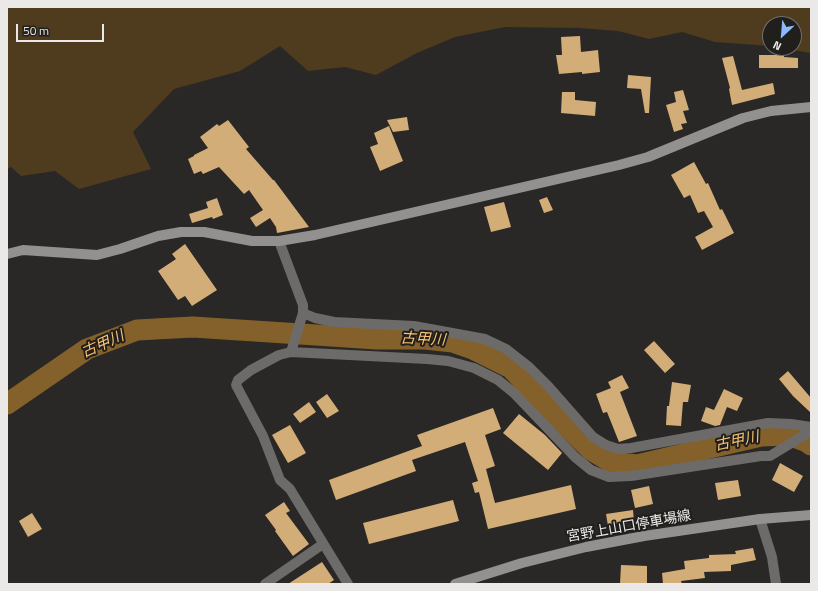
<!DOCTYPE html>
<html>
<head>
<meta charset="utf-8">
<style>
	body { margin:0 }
	#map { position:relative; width:818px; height:591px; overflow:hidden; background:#2a2826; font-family:"Titillium Web",sans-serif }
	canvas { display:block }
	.frame { position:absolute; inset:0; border:8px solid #ebe9e8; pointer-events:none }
	.north { position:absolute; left:762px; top:16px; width:40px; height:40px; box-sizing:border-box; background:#211f1c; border:1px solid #72706e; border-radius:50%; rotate:206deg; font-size:11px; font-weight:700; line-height:16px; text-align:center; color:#ebe9e8 }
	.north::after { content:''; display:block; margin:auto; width:14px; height:18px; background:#89bafc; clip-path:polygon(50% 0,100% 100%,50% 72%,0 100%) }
	.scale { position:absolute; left:16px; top:24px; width:88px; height:18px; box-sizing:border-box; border:2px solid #ebe9e8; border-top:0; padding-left:5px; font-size:12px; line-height:14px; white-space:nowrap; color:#ebe9e8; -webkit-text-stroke:3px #211f1c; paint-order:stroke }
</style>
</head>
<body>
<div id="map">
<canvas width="818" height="591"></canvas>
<div class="frame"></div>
<div class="north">N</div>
<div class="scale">50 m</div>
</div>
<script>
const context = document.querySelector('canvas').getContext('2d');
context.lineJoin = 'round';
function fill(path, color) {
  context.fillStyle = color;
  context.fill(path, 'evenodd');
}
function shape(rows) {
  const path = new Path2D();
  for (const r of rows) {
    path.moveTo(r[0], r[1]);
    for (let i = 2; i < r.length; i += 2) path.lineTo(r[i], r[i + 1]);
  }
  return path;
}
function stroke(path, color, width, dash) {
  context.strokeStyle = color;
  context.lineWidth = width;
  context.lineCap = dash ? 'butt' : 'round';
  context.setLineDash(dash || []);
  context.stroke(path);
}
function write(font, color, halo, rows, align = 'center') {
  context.font = font + ' "Titillium Web","Noto Sans JP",sans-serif';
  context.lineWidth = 4;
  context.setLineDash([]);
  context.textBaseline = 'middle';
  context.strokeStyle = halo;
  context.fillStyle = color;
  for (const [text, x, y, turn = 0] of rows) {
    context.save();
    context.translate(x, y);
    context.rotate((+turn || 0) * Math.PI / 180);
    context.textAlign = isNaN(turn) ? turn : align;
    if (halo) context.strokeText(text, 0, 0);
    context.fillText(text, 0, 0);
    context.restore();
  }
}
fill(shape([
	[7,7,811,7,811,53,780,48,794,48,794,24,770,24,770,46,715,42,682,32,649,39,618,31,580,28,505,27,455,37,417,53,376,75,345,67,308,71,280,46,240,71,174,89,133,132,151,169,79,189,55,171,21,176,11,167,7,169]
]), '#4f3b1e');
stroke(shape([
	[7,404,87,349,137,330,193,327,377,339,425,339,453,342,473,349,511,368,558,418,591,450,611,462,637,465,761,436,788,435,807,442,811,445]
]), '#84612b', 21);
fill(shape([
	[580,36,581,52,598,50,600,72,582,74,582,72,559,74,556,55,562,55,561,37],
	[759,55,784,55,784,57,798,58,798,68,759,68],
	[733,56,742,90,773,83,775,94,732,105,729,89,730,88,722,58],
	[628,75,651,77,649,113,645,113,641,89,627,88],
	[683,90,689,110,683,111,687,123,681,124,683,129,674,132,666,105,676,102,674,92],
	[562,92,575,92,575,100,596,102,595,116,561,113],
	[407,117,409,130,393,132,387,120],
	[228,120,249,147,246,149,273,180,274,180,309,227,277,233,276,227,270,218,256,227,250,218,263,210,249,190,244,194,219,167,203,174,201,171,194,174,188,159,194,156,194,155,208,148,200,137,217,124,219,126],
	[389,126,403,161,380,171,370,147,378,144,374,133],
	[694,162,706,184,708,183,720,210,722,209,734,233,702,250,695,237,713,227,704,211,698,213,690,195,684,198,671,175],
	[547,197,553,210,544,213,539,200],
	[217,198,223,215,213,219,212,217,192,223,189,214,208,208,206,202],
	[504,202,511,227,491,232,484,207],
	[185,244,217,290,192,306,185,296,178,300,158,271,176,259,172,254],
	[654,341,675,364,665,373,644,350],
	[788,371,811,398,811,413,793,396,779,379],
	[622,375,629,388,620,392,637,436,619,442,607,412,603,413,596,394,611,388,608,382],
	[672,382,691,385,688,402,683,402,681,426,666,425,667,406,669,406],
	[724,389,743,398,737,411,727,407,720,425,715,426,701,421,706,407,714,410],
	[327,394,339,411,327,418,316,402],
	[309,402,316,412,300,423,293,414],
	[493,408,501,429,485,435,495,466,486,469,495,503,571,485,576,509,488,529,479,492,475,493,472,483,478,481,465,442,412,460,416,471,336,500,329,480,422,446,417,435],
	[519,414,545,435,562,453,548,470,503,433],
	[290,425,306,453,288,463,272,435],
	[780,463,803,476,794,492,772,480],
	[738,480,741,496,718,500,715,483],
	[649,486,653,504,635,508,631,490],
	[453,500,459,521,369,544,363,523],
	[284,502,290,511,286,513,309,544,293,556,275,531,276,530,265,515],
	[633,510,634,522,608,526,606,514],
	[32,513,42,529,28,537,19,521],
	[753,548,756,560,731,565,731,571,704,572,705,578,681,581,682,584,663,584,662,573,685,569,684,561,709,558,709,555,736,554,735,551],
	[322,562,334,580,328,584,288,584],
	[621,565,647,566,647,584,620,584]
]), '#d3ad77');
stroke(shape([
	[279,241,303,305,303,313,291,352,279,355,251,370,238,380,236,385,263,436,280,480,290,489,348,584],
	[303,313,315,318,334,322,414,326,485,339,506,349,529,367,549,387,593,437,606,445,618,449,631,448,768,423,791,424,811,427],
	[291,352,427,359,448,361,474,368,498,380,514,393,575,457,591,470,609,477,631,476,761,456,770,456,811,431],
	[760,519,772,557,776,584],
	[265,584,323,544]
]), '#6c6b6a', 10);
stroke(shape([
	[7,254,23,250,97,255,120,249,158,236,181,232,204,232,252,241,279,241,315,235,619,165,648,157,743,118,771,111,811,107],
	[455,584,522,563,586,547,644,536,760,519,811,515]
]), '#93918f', 10);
write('14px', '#ebe9e8', '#211f1c', [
	["宮野上山口停車場線",629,527,-10]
]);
write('italic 15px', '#f7c274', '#211f1c', [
	["古甲川",423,340,3],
	["古甲川",103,345,-24],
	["古甲川",737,442,-12]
]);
</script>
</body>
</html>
